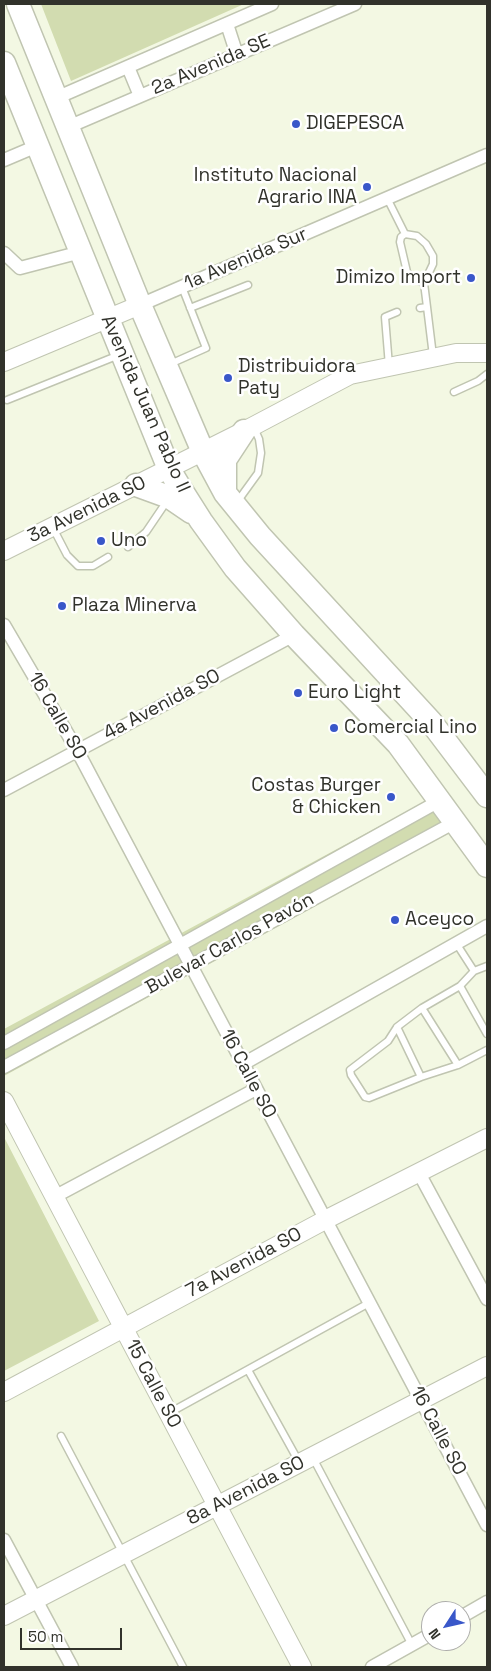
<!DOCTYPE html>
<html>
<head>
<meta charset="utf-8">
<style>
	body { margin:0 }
	#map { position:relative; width:491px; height:1671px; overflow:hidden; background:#f3f8e3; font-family:"Space Grotesk",sans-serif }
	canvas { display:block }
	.frame { position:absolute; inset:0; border:5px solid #31322b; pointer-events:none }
	.north { position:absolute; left:421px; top:1601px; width:50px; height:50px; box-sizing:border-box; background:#fff; border:1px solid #adadaa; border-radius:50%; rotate:235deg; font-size:14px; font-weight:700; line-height:20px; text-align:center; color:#31322b }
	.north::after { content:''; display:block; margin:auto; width:18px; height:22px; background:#3957c9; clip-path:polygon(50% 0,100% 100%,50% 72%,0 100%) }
	.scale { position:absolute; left:20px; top:1628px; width:102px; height:22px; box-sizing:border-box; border:2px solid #31322b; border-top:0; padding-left:6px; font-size:15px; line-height:18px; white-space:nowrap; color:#31322b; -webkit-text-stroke:4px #fff; paint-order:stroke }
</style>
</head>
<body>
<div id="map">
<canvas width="491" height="1671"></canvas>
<div class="frame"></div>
<div class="north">N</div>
<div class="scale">50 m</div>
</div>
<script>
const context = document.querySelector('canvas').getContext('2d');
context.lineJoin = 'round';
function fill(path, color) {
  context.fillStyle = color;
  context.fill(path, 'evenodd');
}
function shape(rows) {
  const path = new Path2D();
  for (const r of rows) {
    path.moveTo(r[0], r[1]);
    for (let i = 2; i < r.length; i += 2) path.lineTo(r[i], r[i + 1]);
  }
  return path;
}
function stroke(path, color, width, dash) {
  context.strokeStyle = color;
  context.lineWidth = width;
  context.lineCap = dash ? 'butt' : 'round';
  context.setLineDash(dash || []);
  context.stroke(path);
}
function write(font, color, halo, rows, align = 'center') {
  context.font = font + ' "Space Grotesk",sans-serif';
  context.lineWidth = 5;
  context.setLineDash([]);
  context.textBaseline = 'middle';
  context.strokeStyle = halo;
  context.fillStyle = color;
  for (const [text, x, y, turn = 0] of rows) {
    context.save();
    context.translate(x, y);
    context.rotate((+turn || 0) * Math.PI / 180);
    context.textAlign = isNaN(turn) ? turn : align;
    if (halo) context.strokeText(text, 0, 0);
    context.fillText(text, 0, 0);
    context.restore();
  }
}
fill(shape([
	[41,4,244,4,71,81],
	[435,796,462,826,4,1076,4,1029],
	[4,1137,99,1321,4,1371]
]), '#d2dcb0');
const lane = shape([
	[387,198,405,234,417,236,426,244,433,256,433,264,424,283,427,307],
	[405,234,401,237,400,242,407,272,412,278,424,283],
	[190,308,248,285],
	[420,308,427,307,433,356],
	[170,364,206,348,182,287],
	[389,366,385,317,397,312],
	[454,392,478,381,487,374],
	[7,400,119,355],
	[237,502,258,473,261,453,259,439,254,428],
	[53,528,67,555,78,566,93,566,108,557],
	[128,547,146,532,167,501],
	[456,943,474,971],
	[487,966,474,971,460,986,422,1008,397,1027,388,1041,350,1070,351,1075,365,1097,369,1098,421,1077,458,1065,487,1050],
	[460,986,487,1034],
	[422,1008,458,1065],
	[397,1027,421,1077],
	[248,1370,299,1462],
	[169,1413,369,1303],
	[61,1436,183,1667],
	[313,1458,412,1645]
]);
const street = shape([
	[227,24,237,55],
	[128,67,140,96],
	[56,98,272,4],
	[68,127,355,4],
	[4,160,37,146],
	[4,253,20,268,81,252],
	[140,305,487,155],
	[4,625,77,750,487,1525],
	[4,790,294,635],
	[4,1043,441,800],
	[243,1064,487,926],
	[4,1067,457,821],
	[419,1173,487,1299],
	[54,1197,256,1089],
	[4,1540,72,1667],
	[461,1617,487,1602],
	[372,1667,431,1634]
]);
const secondary = shape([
	[4,362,140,305],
	[4,551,244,431,350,375,456,353,487,353],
	[4,1101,302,1667],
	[4,1392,325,1220,487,1138],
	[4,1616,487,1366]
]);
const highway = shape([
	[18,4,140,305,203,452,225,493,260,536,431,722,487,796],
	[4,63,169,469,182,491,201,521,235,568,294,635,398,744,487,866],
	[136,485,169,497,191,512],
	[225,489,225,460,244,431]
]);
stroke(lane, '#c0c5b1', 9);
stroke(street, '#c0c5b1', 15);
stroke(secondary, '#c0c5b1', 20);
stroke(highway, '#c0c5b1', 25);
stroke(lane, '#fff', 6);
stroke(street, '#fff', 12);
stroke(secondary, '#fff', 18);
stroke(highway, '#fff', 22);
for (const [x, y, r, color] of [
	[296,124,5,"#3957c9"],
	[367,187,5,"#3957c9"],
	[471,278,5,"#3957c9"],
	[228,378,5,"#3957c9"],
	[101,541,5,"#3957c9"],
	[62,606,5,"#3957c9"],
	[298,693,5,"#3957c9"],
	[334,728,5,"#3957c9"],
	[391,797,5,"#3957c9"],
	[395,920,5,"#3957c9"]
]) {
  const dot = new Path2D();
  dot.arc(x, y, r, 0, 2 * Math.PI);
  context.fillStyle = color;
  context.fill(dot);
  stroke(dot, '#fff', 2);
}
write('19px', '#31322b', '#fff', [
	["2a Avenida SE",211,65,-23],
	["1a Avenida Sur",246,259,-23],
	["Avenida Juan Pablo II",145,404,66],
	["3a Avenida SO",87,510,-26],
	["4a Avenida SO",162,705,-28],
	["16 Calle SO",57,716,60],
	["Bulevar Carlos Pavón",230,944,-29],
	["16 Calle SO",248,1074,62],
	["7a Avenida SO",244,1263,-28],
	["15 Calle SO",153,1384,62],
	["16 Calle SO",438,1431,62],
	["8a Avenida SO",246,1491,-27]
]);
write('19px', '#31322b', '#fff', [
	["DIGEPESCA",306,124],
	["Instituto Nacional",357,176,"right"],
	["Agrario INA",357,198,"right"],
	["Dimizo Import",461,278,"right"],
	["Distribuidora",238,367],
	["Paty",238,389],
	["Uno",111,541],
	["Plaza Minerva",72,606],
	["Euro Light",308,693],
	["Comercial Lino",344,728],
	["Costas Burger",381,786,"right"],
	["& Chicken",381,808,"right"],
	["Aceyco",405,920]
], 'left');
</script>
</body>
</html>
